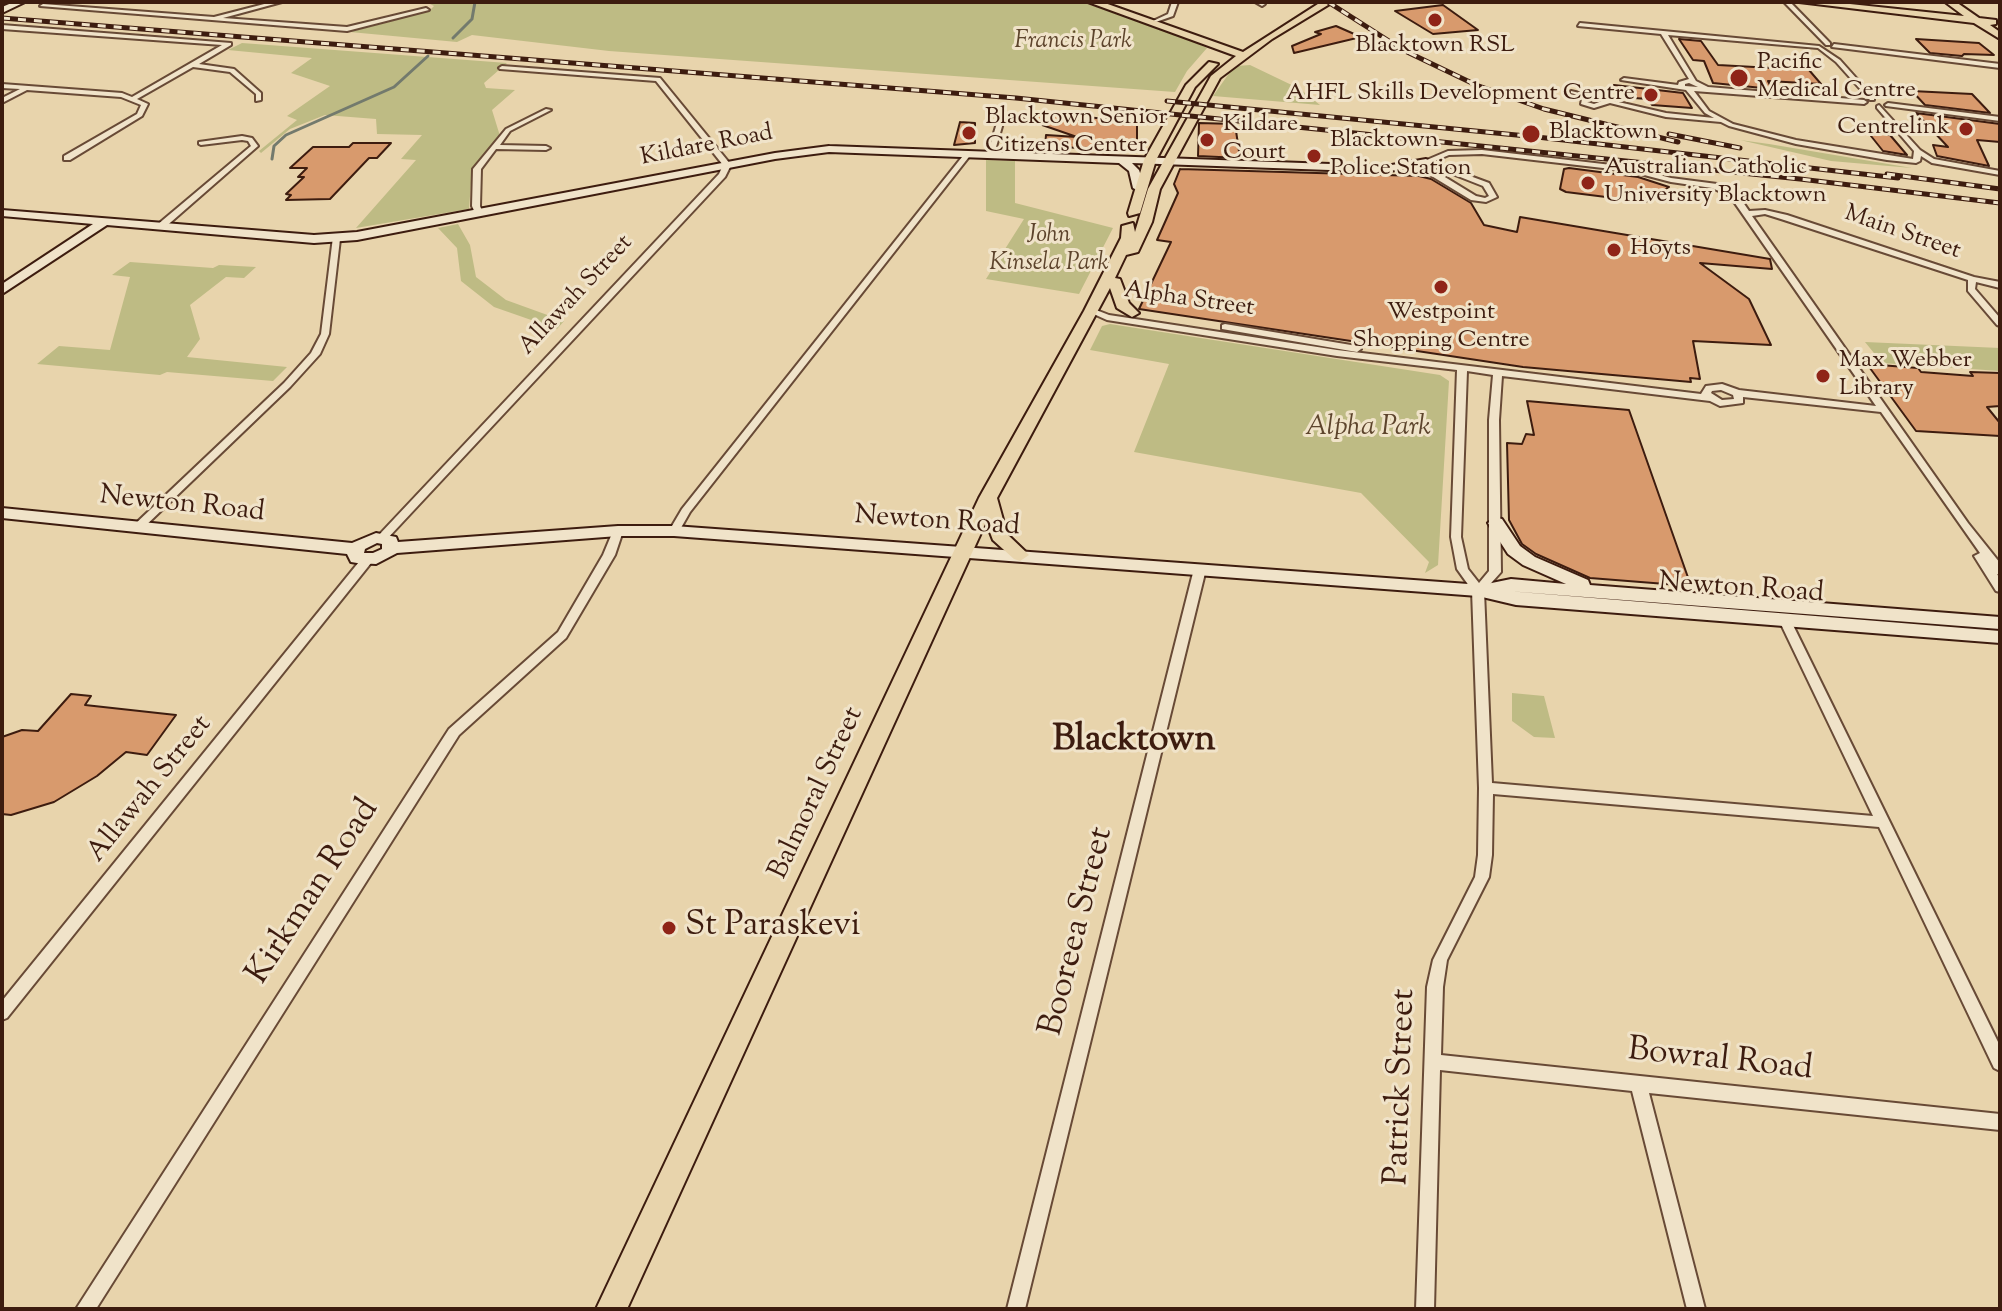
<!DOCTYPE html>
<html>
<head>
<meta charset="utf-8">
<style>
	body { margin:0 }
	#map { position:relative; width:2002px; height:1311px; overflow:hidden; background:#e8d4ac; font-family:"Sorts Mill Goudy",serif }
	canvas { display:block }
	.frame { position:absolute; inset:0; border:4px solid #3d1c0f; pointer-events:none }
</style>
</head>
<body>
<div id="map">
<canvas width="2002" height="1311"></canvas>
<div class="frame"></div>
</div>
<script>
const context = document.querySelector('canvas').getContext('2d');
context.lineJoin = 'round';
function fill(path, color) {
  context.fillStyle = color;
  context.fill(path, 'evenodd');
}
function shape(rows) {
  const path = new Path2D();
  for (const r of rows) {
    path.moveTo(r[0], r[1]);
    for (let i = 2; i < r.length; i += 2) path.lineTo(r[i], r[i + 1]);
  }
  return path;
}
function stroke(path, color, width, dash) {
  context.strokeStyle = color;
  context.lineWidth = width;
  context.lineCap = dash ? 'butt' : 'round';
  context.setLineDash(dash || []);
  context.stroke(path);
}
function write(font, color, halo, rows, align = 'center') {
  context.font = font + ' "Sorts Mill Goudy",serif';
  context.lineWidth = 6;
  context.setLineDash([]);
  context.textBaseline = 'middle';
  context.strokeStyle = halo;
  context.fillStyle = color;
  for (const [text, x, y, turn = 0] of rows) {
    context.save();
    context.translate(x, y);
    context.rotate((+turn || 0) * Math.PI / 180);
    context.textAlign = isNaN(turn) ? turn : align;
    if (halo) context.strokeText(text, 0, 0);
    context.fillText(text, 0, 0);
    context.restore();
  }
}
fill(shape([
	[426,2,1081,2,1163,28,1207,48,1187,71,1175,92,609,51,472,35,457,42,350,32,429,11,434,6],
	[242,43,507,63,484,83,486,88,515,90,492,110,500,136,472,170,469,209,356,228,416,160,401,159,422,135,377,134,376,119,325,115,290,129,261,153,259,151,297,120,287,116,330,86,291,73,312,58,228,50],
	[1250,65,1300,89,1320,105,1213,96,1230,72,1237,66],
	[1740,140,1769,144,1912,168,1831,161],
	[986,160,1015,161,1015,203,1113,228,1079,294,986,279,1024,219,986,211],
	[458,224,470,245,476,277,506,300,564,321,557,329,494,307,461,281,457,248,438,228],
	[130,262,213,268,219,265,256,267,244,278,226,277,190,305,200,339,187,357,287,367,273,381,167,372,160,375,37,364,59,346,110,350,130,277,112,275],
	[1110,324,1440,375,1449,381,1438,565,1425,573,1429,562,1361,493,1134,452,1169,364,1090,350,1102,326],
	[1865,342,2000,348,2000,371,1882,363],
	[1512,693,1544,696,1555,738,1534,737,1512,721]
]), '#bebb84');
stroke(shape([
	[453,38,472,19,475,2],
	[272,159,274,146,286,135,394,87,428,56]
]), '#737a6d', 3);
const building = shape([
	[1443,5,1478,30,1433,34,1395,11,1443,5],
	[1336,26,1361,37,1294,53,1292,46,1321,34,1315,32,1336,26],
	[1679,39,1701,41,1718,65,1809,70,1821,84,1768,81,1772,89,1713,83,1704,61,1693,60,1679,39],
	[1916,39,1979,43,1994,55,1964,54,1962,56,1930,53,1916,39],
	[1614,85,1683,93,1692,108,1652,105,1648,99,1620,97,1614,85],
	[1912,91,1972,94,1990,113,1925,105,1912,91],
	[1916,113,2000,124,2000,142,1977,140,1989,166,1937,156,1933,145,1948,147,1916,113],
	[1055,114,1137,122,1137,149,1045,147,1046,135,1077,137,1019,117,1055,114],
	[960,122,975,123,975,143,954,145,960,122],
	[1199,123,1235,124,1240,158,1198,156,1199,123],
	[1867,131,1890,135,1907,155,1883,151,1867,131],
	[353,143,391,143,377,158,369,158,330,199,286,200,291,195,286,194,304,177,298,177,307,168,290,168,313,147,349,147,353,143],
	[1569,168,1638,177,1669,187,1646,202,1566,192,1560,189,1564,169,1569,168],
	[1180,169,1419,176,1431,179,1471,203,1484,225,1517,232,1520,217,1770,259,1772,269,1700,263,1749,299,1771,345,1693,341,1700,379,1690,378,1691,382,1523,367,1139,309,1171,242,1157,240,1178,193,1174,184,1180,169],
	[1867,364,1918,368,1921,372,1973,376,1970,372,2000,373,2000,406,1987,407,2000,423,2000,436,1916,431,1867,364],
	[1527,401,1629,410,1691,586,1590,578,1536,554,1522,544,1509,520,1507,443,1522,444,1526,434,1534,435,1527,401],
	[71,694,91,696,85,705,176,715,147,755,126,752,97,776,54,802,11,815,2,814,2,737,22,730,38,731,71,694]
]);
fill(building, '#d89a6d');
stroke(building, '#3d1c0f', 2);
const street = shape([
	[272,2,282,2,223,18,347,27,426,8,429,10,347,31,40,6,43,4,214,17,272,2],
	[1172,2,1178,2,1173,16,1153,23,1153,21,1168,14,1172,2],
	[1255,2,1262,2,1265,4,1262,6,1255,2],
	[1784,2,1790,2,1830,43,1830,45,1826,45,1784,2],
	[1580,23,1819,46,1840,60,1874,98,1874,100,1870,100,1836,62,1818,48,1668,35,1696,81,1708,87,1864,100,1867,102,1864,104,1694,91,1709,111,1733,124,1796,140,1913,159,1914,151,1877,108,1877,106,1879,105,1920,150,1934,159,2000,171,2000,175,1932,163,1921,156,1920,161,1916,163,1887,160,1796,144,1729,126,1721,122,1666,117,1610,103,1594,108,1581,104,1582,99,1585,97,1571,93,1571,91,1666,113,1714,118,1705,113,1686,90,1621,80,1624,78,1678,85,1679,82,1689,79,1661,34,1578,26,1580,23],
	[1689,83,1698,87,1685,86,1685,84,1689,83],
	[1593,99,1602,101,1594,104,1587,102,1593,99],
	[2,25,231,43,231,45,199,64,234,69,261,93,261,100,256,101,256,94,230,72,193,67,137,99,148,104,142,116,70,160,64,160,64,156,137,114,141,105,121,97,27,90,2,103,2,98,20,89,2,88,2,84,122,93,132,97,222,45,2,29,2,25],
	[1834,44,2000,64,2000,68,1832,47,1834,44],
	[502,66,660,78,731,165,725,177,386,540,382,541,378,540,377,538,378,536,719,174,723,165,656,81,500,69,499,68,502,66],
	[1888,103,2000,117,2000,121,1886,106,1885,105,1888,103],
	[546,109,551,110,510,131,500,145,546,146,550,148,546,150,496,149,481,169,480,206,483,213,476,215,472,206,473,169,506,129,546,109],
	[1000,121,1003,123,994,154,987,156,997,123,1000,121],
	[242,136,252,138,258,146,163,229,157,229,157,225,251,146,248,141,242,140,201,145,199,144,199,142,242,136],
	[1482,150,1629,167,1671,178,1717,184,1736,192,1749,211,1765,210,1787,215,1974,277,2000,282,2000,288,1976,282,1975,289,2000,318,2000,326,1997,325,1968,291,1968,280,1781,219,1765,214,1752,216,1968,523,2000,563,2000,575,1997,574,2000,579,2000,592,1996,591,1974,556,1980,553,1881,412,1743,397,1743,403,1720,406,1710,401,1502,376,1499,420,1501,572,1484,591,1492,783,1873,816,1779,620,1785,616,1789,617,2000,1046,2000,1071,1994,1068,1879,827,1493,794,1492,855,1489,877,1447,960,1443,987,1441,1055,2000,1114,2000,1130,1649,1093,1705,1309,1687,1309,1632,1091,1440,1070,1434,1309,1416,1309,1427,987,1433,960,1475,877,1478,855,1479,788,1472,590,1457,569,1451,537,1457,370,1337,356,1107,320,1087,311,1091,308,1109,315,1337,350,1701,394,1706,386,1722,384,1739,390,1876,406,1730,196,1712,188,1671,182,1629,171,1482,154,1449,155,1432,162,1489,183,1497,197,1486,202,1471,200,1430,175,1402,168,1406,166,1435,171,1476,196,1485,198,1489,196,1483,186,1422,162,1448,151,1482,150],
	[1467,371,1493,375,1489,420,1489,571,1479,583,1468,569,1461,537,1467,371],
	[1721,390,1733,395,1734,399,1722,400,1711,393,1712,391,1721,390],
	[966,152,972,153,690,512,678,533,670,533,669,531,682,509,966,152],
	[333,237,340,239,329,334,320,354,290,387,141,530,133,530,132,528,133,526,284,383,311,353,321,334,333,237],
	[1225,324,1357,346,1361,349,1357,352,1222,329,1222,325,1225,324],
	[618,528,623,531,615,555,566,638,459,735,96,1309,76,1309,449,729,558,632,603,555,613,531,618,528],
	[367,556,373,560,371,563,7,1018,2,1020,2,1001,363,557,367,556],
	[1200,565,1206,569,1025,1309,1007,1309,1194,569,1200,565]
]);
const secondary = shape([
	[14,2,25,2,2,13,2,7,14,2],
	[829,146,1386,166,1426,159,1431,162,1386,172,1132,163,1139,170,1145,188,1139,191,1133,188,1129,171,1119,163,829,152,775,159,357,240,314,243,107,225,2,294,2,284,93,224,2,216,2,210,314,235,357,232,775,153,829,146],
	[2,508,352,543,376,533,396,537,398,542,618,526,674,526,1482,585,1511,579,1566,584,1523,565,1508,554,1488,523,1496,518,1502,519,1520,546,1535,557,1588,580,1590,585,2000,617,2000,629,1507,591,2000,631,2000,643,1516,605,1478,596,674,536,618,536,397,553,376,564,357,563,351,562,347,554,2,518,2,508],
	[377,543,382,544,382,549,373,553,364,553,365,549,377,543]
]);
const primary = shape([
	[1088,2,1102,2,1243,52,1321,2,1333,2,1272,39,1220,78,1160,189,1152,222,1138,252,1126,255,1115,278,1120,279,1129,303,1139,313,1132,317,1117,308,1110,288,997,498,1007,534,1029,555,1020,561,1014,559,993,540,986,522,627,1309,596,1309,979,498,1084,311,1121,238,1122,226,1133,223,1135,232,1148,189,1211,76,1236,56,1088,2],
	[1799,2,1831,2,1964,16,1945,2,1956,2,1979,18,1996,20,1996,24,1990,25,2000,32,2000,39,1974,23,1799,2],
	[1209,62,1218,64,1195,87,1156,160,1140,213,1129,216,1128,213,1144,160,1186,85,1209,62]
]);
stroke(street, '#684a36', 4);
stroke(secondary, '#3d1c0f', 4);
stroke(primary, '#3d1c0f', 4);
fill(street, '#f0e3c9');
fill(secondary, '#f0e3c9');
fill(primary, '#e8d4ac');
const rail = shape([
	[1328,2,1403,50,1476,85,1544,109,1678,142],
	[2,18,1016,98,1800,179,2000,203],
	[1167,101,1537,137,1898,178],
	[1669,134,1740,148],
	[1887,174,2000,189]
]);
stroke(rail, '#3d1c0f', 5);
stroke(rail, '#f0e3c9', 3, [8]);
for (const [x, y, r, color] of [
	[1435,20,8,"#8f2418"],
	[1739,78,10,"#8f2418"],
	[1651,95,8,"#8f2418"],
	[1966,129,8,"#8f2418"],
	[969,133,8,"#8f2418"],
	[1531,134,10,"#8f2418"],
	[1207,140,8,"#8f2418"],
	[1314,156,8,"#8f2418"],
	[1588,183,8,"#8f2418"],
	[1614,250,8,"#8f2418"],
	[1441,287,8,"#8f2418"],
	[1823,376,8,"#8f2418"],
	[669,928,8,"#8f2418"]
]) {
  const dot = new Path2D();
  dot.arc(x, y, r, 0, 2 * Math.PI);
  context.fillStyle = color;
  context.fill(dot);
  stroke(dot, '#f0e3c9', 3);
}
write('italic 24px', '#5d442c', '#f0e3c9', [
	["Francis Park",1073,43],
	["John",1049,237],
	["Kinsela Park",1049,265]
]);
write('24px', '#3d1c0f', '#f0e3c9', [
	["Blacktown RSL",1435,47,"center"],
	["Pacific",1757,64],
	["Medical Centre",1757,92],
	["AHFL Skills Development Centre",1635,95,"right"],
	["Blacktown Senior",985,119],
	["Citizens Center",985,147],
	["Kildare",1223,126],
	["Court",1223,154],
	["Centrelink",1950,129,"right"],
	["Blacktown",1549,134],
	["Blacktown",1330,142],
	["Police Station",1330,170],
	["Australian Catholic",1604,169],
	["University Blacktown",1604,197],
	["Hoyts",1630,250],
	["Westpoint",1441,314,"center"],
	["Shopping Centre",1441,342,"center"],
	["Max Webber",1839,362],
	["Library",1839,390]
], 'left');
write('24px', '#3d1c0f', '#f0e3c9', [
	["Kildare Road",707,147,-11],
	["Main Street",1902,234,19],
	["Allawah Street",577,296,-47],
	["Alpha Street",1189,301,8]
]);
write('italic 28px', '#5d442c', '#f0e3c9', [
	["Alpha Park",1368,429]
]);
write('28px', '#3d1c0f', '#f0e3c9', [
	["Newton Road",182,506,6],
	["Newton Road",937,523,4],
	["Newton Road",1741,590,4],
	["Allawah Street",151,790,-51],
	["Balmoral Street",818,794,-65]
]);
write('34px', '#3d1c0f', '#f0e3c9', [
	["Kirkman Road",315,893,-57],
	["Booreea Street",1079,932,-76],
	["Bowral Road",1720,1062,6],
	["Patrick Street",1403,1087,-88]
]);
write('34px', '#3d1c0f', '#f0e3c9', [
	["St Paraskevi",685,928]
], 'left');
write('bold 36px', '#3d1c0f', '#f0e3c9', [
	["Blacktown",1134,743]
]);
</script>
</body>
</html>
